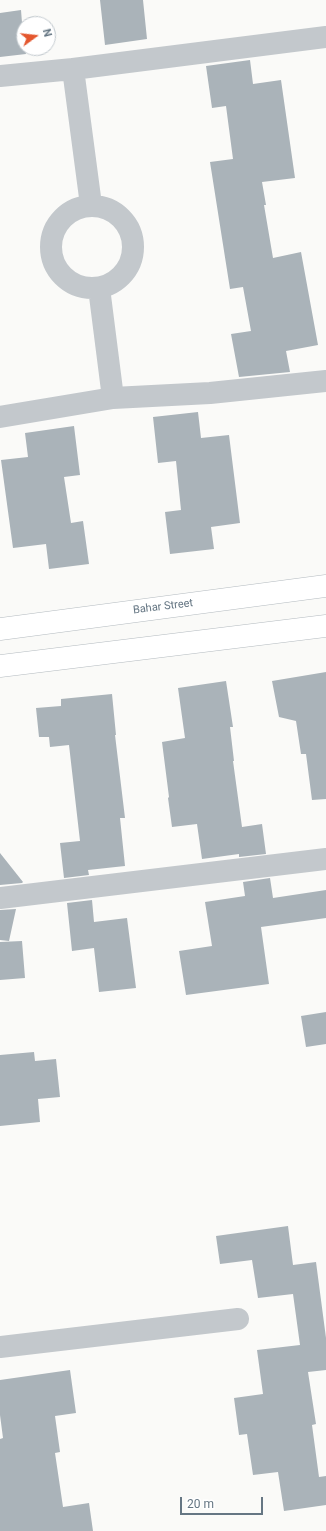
<!DOCTYPE html>
<html>
<head>
<meta charset="utf-8">
<style>
	body { margin:0 }
	#map { position:relative; width:326px; height:1531px; overflow:hidden; background:#fafaf8; font-family:Roboto,sans-serif }
	canvas { display:block }
	.north { position:absolute; left:16px; top:16px; width:40px; height:40px; box-sizing:border-box; background:#fff; border:1px solid #c1c8cd; border-radius:50%; rotate:75deg; font-size:11px; font-weight:700; line-height:16px; text-align:center; color:#657683 }
	.north::after { content:''; display:block; margin:auto; width:14px; height:18px; background:#e4572e; clip-path:polygon(50% 0,100% 100%,50% 72%,0 100%) }
	.scale { position:absolute; left:180px; top:1497px; width:83px; height:18px; box-sizing:border-box; border:2px solid #657683; border-top:0; padding-left:5px; font-size:12px; line-height:14px; white-space:nowrap; color:#657683; -webkit-text-stroke:3px #fff; paint-order:stroke }
</style>
</head>
<body>
<div id="map">
<canvas width="326" height="1531"></canvas>
<div class="north">N</div>
<div class="scale">20 m</div>
</div>
<script>
const context = document.querySelector('canvas').getContext('2d');
context.lineJoin = 'round';
function fill(path, color) {
  context.fillStyle = color;
  context.fill(path, 'evenodd');
}
function shape(rows) {
  const path = new Path2D();
  for (const r of rows) {
    if (r.length === 3) {
      path.moveTo(r[0] + r[2], r[1]);
      path.arc(r[0], r[1], r[2], 0, 2 * Math.PI);
      continue;
    }
    path.moveTo(r[0], r[1]);
    for (let i = 2; i < r.length; i += 2) path.lineTo(r[i], r[i + 1]);
  }
  return path;
}
function stroke(path, color, width, dash) {
  context.strokeStyle = color;
  context.lineWidth = width;
  context.lineCap = dash ? 'butt' : 'round';
  context.setLineDash(dash || []);
  context.stroke(path);
}
function write(font, color, halo, rows, align = 'center') {
  context.font = font + ' Roboto,sans-serif';
  context.lineWidth = 4;
  context.setLineDash([]);
  context.textBaseline = 'middle';
  context.strokeStyle = halo;
  context.fillStyle = color;
  for (const [text, x, y, turn = 0] of rows) {
    context.save();
    context.translate(x, y);
    context.rotate((+turn || 0) * Math.PI / 180);
    context.textAlign = isNaN(turn) ? turn : align;
    if (halo) context.strokeText(text, 0, 0);
    context.fillText(text, 0, 0);
    context.restore();
  }
}
fill(shape([
	[100,0,143,0,147,39,105,45],
	[21,10,24,48,25,48,26,54,0,57,0,13],
	[250,60,253,84,281,80,295,178,262,182,266,205,264,205,273,258,301,252,318,345,286,351,290,372,239,377,231,334,251,331,243,287,230,289,210,162,233,159,226,106,212,108,206,66],
	[198,412,201,438,229,435,240,523,211,527,214,549,170,554,165,512,181,510,176,461,158,463,153,417],
	[74,426,80,475,64,477,71,523,83,521,89,564,49,569,46,544,13,548,1,460,28,457,25,433],
	[326,672,326,799,312,800,306,754,301,754,296,721,279,717,272,681],
	[226,681,233,727,230,727,234,761,233,761,242,827,262,824,266,854,239,857,239,854,202,859,197,824,172,827,168,798,169,797,162,742,185,738,178,688],
	[112,694,116,735,115,735,125,818,120,818,125,866,88,870,89,875,64,878,60,843,80,841,69,745,50,747,49,737,39,737,36,708,61,706,61,699],
	[0,853,23,882,22,883,0,885],
	[270,878,273,898,326,890,326,918,261,927,269,984,186,995,179,951,212,946,205,902,245,896,243,882],
	[92,900,94,922,127,918,136,988,99,992,94,948,72,951,67,903],
	[16,909,9,941,0,940,0,910],
	[22,941,25,978,0,980,0,942],
	[326,1012,326,1044,306,1047,301,1016],
	[34,1052,35,1061,56,1059,60,1097,38,1099,40,1122,0,1126,0,1055],
	[288,1226,293,1265,316,1262,326,1338,326,1370,308,1372,316,1424,312,1425,319,1477,326,1476,326,1505,284,1511,278,1472,253,1475,247,1434,239,1435,234,1398,263,1394,257,1350,300,1345,293,1294,258,1298,252,1260,220,1264,216,1236],
	[70,1370,76,1413,55,1416,60,1452,55,1453,63,1507,89,1503,93,1531,0,1531,0,1439,3,1438,0,1415,0,1380]
]), '#aab3b9');
const secondary = shape([
	[0,629,326,586],
	[0,666,326,626]
]);
stroke(secondary, '#b3babf', 23);
stroke(shape([
	[73,69,91,205],
	[0,76,73,69,326,37],
	[92,247,41],
	[99,288,113,398],
	[0,417,113,398,210,393,326,381],
	[0,898,326,859],
	[0,1347,238,1319]
]), '#c3c8cc', 22);
stroke(secondary, '#fff', 22);
write('11px', '#657683', '#fff', [
	["Bahar Street",163,607,-7]
]);
</script>
</body>
</html>
